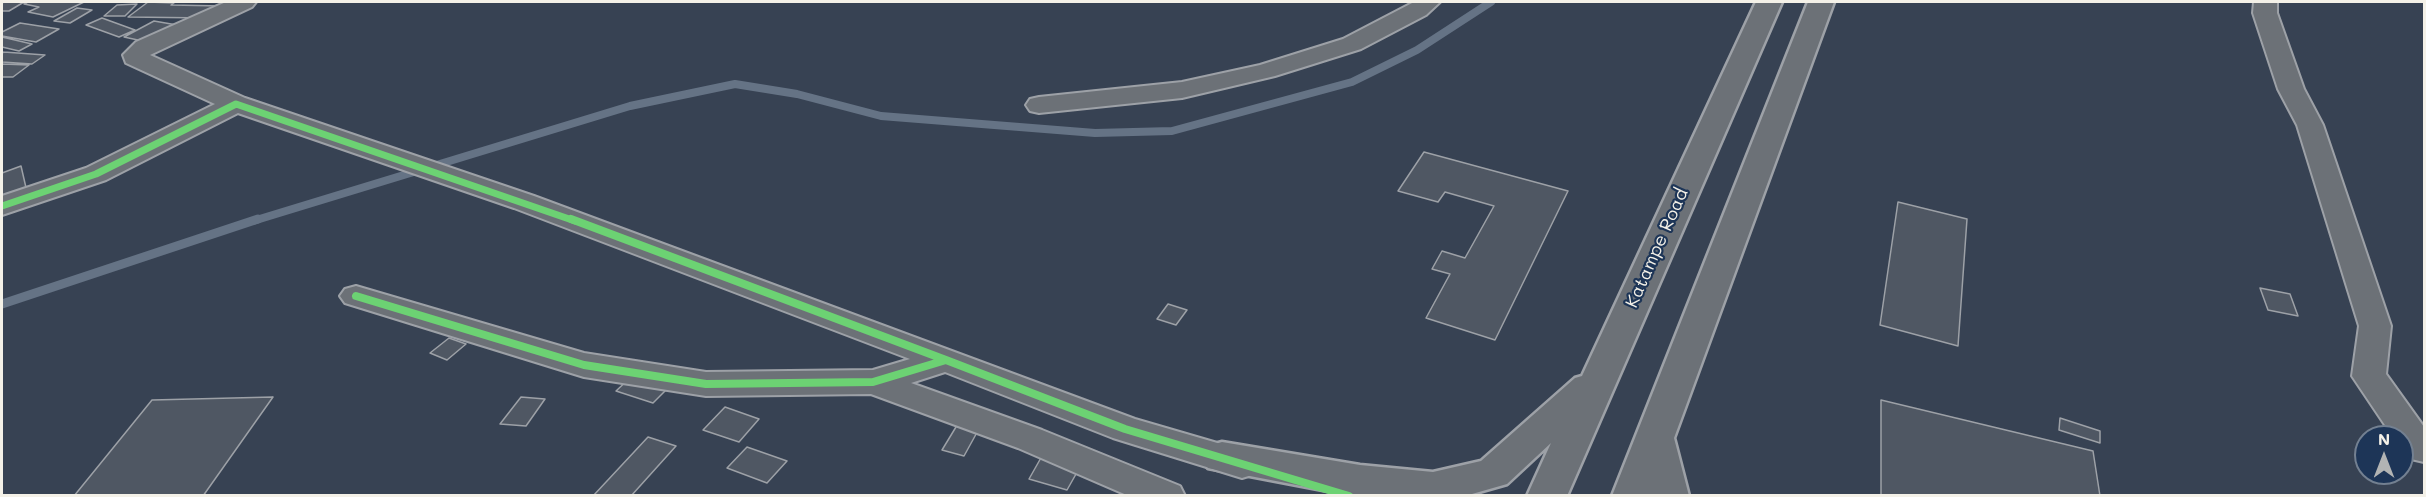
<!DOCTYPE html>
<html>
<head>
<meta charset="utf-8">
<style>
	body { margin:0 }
	#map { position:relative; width:2426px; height:497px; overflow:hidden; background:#374253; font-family:Mali,sans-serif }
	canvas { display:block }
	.frame { position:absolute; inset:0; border:3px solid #f4f1e8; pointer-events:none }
	.north { position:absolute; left:2354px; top:425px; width:60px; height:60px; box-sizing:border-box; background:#1d3557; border:2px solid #738091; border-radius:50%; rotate:0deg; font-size:16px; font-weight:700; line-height:24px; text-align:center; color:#f4f1e8 }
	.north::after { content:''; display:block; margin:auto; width:21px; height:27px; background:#b2b4b4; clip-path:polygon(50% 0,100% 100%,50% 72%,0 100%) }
</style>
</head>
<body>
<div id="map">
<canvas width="2426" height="497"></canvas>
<div class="frame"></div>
<div class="north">N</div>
</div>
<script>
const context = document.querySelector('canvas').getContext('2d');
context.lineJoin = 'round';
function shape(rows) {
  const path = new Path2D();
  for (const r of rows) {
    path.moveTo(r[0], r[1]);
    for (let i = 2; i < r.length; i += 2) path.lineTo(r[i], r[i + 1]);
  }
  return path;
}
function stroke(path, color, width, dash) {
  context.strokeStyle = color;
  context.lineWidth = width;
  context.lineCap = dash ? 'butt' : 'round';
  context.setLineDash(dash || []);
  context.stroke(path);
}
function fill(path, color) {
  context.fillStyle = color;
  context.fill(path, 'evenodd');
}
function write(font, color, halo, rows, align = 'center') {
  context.font = font + ' Mali,sans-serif';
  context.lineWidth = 4.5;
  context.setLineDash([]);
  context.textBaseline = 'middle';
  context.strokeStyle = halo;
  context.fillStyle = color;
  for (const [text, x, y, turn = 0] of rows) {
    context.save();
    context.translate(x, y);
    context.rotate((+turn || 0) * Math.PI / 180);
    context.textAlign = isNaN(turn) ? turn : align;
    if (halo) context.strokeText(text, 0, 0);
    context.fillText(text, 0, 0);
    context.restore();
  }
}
stroke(shape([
	[253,221,630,106,735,84,797,94,881,116,1095,133,1172,131,1352,82,1417,50,1491,2]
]), '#657385', 8);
stroke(shape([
	[2,304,258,219]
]), '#657385', 9);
const building = shape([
	[4,2,24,2,9,11,2,11,2,3,4,2],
	[28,2,84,2,53,17,28,12,39,7,24,4,28,2],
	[148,2,174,3,171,5,222,6,208,18,128,17,148,2],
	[137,4,125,16,104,16,117,5,137,4],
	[77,8,92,10,70,23,54,21,77,8],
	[102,18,135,30,119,37,86,25,102,18],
	[154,21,177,25,147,42,124,37,154,21],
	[20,23,59,29,36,42,2,36,2,32,20,23],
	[2,37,32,44,19,51,2,47,2,37],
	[4,52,45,55,32,64,2,62,2,53,4,52],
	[2,64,29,65,13,77,2,77,2,64],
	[1424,152,1568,191,1495,340,1426,318,1450,274,1432,269,1442,251,1465,258,1494,206,1445,192,1438,202,1398,191,1424,152],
	[21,166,27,192,2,200,2,173,21,166],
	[1898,202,1967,219,1958,346,1880,325,1898,202],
	[2260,288,2290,294,2298,316,2268,310,2260,288],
	[1168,304,1187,310,1176,325,1157,319,1168,304],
	[449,338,466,344,447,360,430,353,449,338],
	[632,376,668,388,653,403,616,391,632,376],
	[273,397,203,496,74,496,152,400,273,397],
	[521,397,545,399,526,426,500,424,521,397],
	[1881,400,2093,451,2100,496,1881,496,1881,400],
	[725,407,759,419,739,442,703,430,725,407],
	[2060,418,2100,431,2100,443,2059,430,2060,418],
	[959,422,980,427,964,456,942,450,959,422],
	[648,437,676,446,631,496,593,496,648,437],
	[747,447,787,461,767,483,727,468,747,447],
	[1042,456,1080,467,1067,490,1029,479,1042,456]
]);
fill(building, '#4f5763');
stroke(building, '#9da1a7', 1.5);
const minor = shape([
	[226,2,256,2,252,7,150,55,245,98,534,196,1135,419,1255,454,1260,464,1255,474,1242,478,1113,438,945,372,911,383,1042,430,1180,486,1185,496,1129,496,1018,448,871,394,706,396,584,377,345,303,340,296,345,289,356,286,584,353,706,372,873,370,910,359,514,208,238,113,106,180,2,215,2,196,86,168,215,104,126,63,123,55,136,42,226,2],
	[1414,2,1440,2,1426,15,1361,49,1275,76,1182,98,1039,113,1030,111,1026,105,1030,99,1039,97,1182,82,1260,65,1343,39,1414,2],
	[2254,2,2277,2,2277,13,2304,89,2323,125,2391,326,2386,374,2424,427,2424,462,2411,459,2402,449,2402,437,2393,437,2352,376,2359,326,2297,125,2278,89,2253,13,2254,2]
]);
const secondary = shape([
	[1756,2,1782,2,1567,496,1527,496,1551,443,1507,484,1465,496,1354,496,1208,468,1202,457,1208,446,1222,442,1360,465,1433,472,1481,461,1575,378,1582,376,1756,2],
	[1808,2,1834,2,1674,438,1689,496,1612,496,1808,2]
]);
stroke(minor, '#9da1a7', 4);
stroke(secondary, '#9da1a7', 5);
fill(minor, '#6c7177');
fill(secondary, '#6c7177');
stroke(shape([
	[2,206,96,174,236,104,575,221]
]), '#6cd273', 7);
stroke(shape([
	[571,219,946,360],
	[356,296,584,365,706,384,873,382,946,360,1125,429,1349,496]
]), '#6cd273', 8);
write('18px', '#f4f1e8', '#1d3557', [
	["Katampe Road",1657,248,-66]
]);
</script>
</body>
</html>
